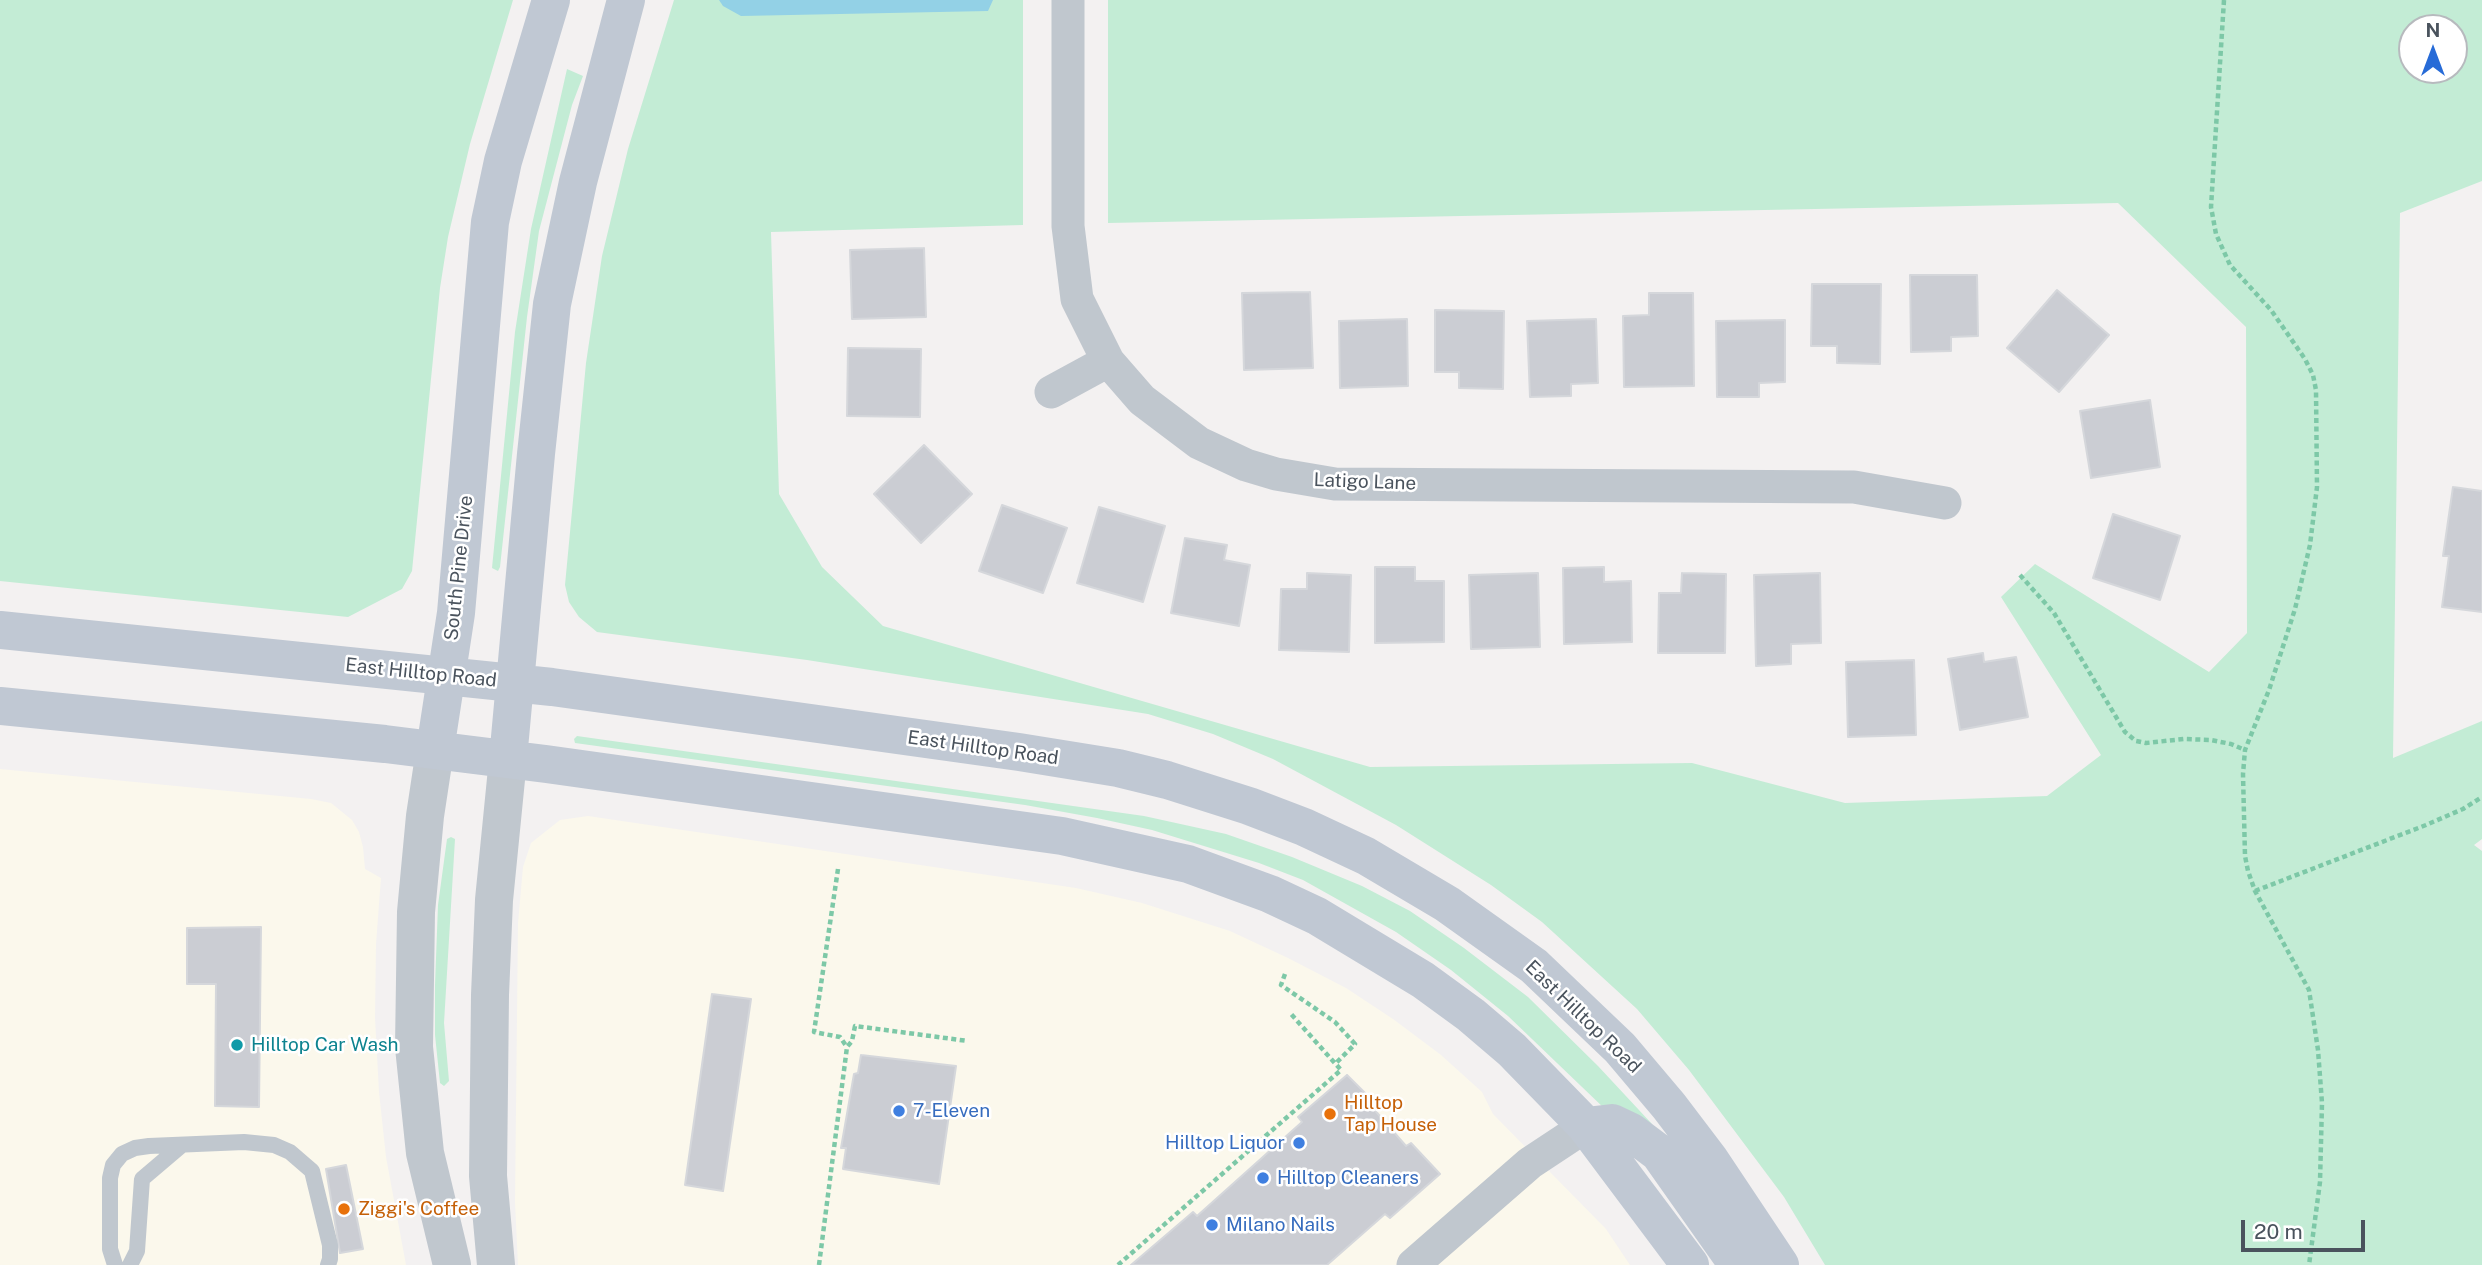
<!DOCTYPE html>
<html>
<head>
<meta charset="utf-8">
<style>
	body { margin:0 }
	#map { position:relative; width:2482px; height:1265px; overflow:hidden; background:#f3f1f1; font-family:"Public Sans",sans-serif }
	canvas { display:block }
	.north { position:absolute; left:2398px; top:14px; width:70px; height:70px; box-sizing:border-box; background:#fff; border:2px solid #b7babe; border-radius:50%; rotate:0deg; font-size:19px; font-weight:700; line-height:28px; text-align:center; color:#4a535d }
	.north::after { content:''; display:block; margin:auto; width:24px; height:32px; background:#276bd7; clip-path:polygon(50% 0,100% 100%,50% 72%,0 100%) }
	.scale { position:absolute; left:2241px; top:1220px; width:124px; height:32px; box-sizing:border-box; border:4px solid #4a535d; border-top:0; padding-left:9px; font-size:21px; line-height:24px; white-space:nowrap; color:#4a535d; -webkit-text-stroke:5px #fff; paint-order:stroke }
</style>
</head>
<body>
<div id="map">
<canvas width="2482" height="1265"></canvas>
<div class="north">N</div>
<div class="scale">20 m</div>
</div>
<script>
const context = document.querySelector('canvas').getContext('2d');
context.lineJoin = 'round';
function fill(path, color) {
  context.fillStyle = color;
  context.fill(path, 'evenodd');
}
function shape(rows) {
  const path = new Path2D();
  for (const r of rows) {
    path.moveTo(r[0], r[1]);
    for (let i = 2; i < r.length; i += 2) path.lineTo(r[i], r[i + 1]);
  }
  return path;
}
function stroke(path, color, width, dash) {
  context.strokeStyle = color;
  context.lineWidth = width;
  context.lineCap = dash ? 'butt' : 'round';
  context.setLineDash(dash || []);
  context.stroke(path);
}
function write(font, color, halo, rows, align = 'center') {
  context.font = font + ' "Public Sans",sans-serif';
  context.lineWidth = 5;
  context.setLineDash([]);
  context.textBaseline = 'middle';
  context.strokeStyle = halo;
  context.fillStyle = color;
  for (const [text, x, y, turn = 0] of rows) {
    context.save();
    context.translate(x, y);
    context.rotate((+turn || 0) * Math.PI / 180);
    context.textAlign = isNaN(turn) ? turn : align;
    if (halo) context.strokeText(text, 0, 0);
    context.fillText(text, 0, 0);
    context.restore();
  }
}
fill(shape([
	[0,769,311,799,331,803,352,820,359,832,363,847,365,869,381,878,376,944,375,1018,379,1092,386,1157,406,1265,0,1265],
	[588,816,1076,888,1142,903,1230,931,1288,958,1346,988,1393,1019,1441,1055,1482,1092,1493,1114,1606,1229,1630,1265,518,1265,515,1202,518,923,523,867,531,843,560,820]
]), '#fbf8ec');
fill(shape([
	[0,0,513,0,470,144,448,237,440,288,412,571,402,589,348,617,0,581],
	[674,0,1023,0,1023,225,771,232,779,494,822,567,883,626,1370,767,1692,763,1845,803,2047,796,2101,755,2001,597,2035,564,2209,672,2247,633,2246,327,2118,203,1108,223,1108,0,2482,0,2482,181,2400,213,2393,758,2482,721,2482,839,2474,845,2482,851,2482,1265,1825,1265,1784,1197,1689,1070,1637,1009,1542,922,1491,885,1396,825,1273,759,1213,734,1148,714,807,660,597,632,579,617,569,602,565,585,586,363,602,256,628,149],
	[2412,28,2454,28,2454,70,2412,70],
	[567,69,583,76,572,105,539,231,527,317,500,567,498,571,492,568,515,332,531,229],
	[577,736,1144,816,1226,834,1292,857,1362,886,1410,911,1464,948,1528,997,1598,1066,1652,1124,1606,1110,1508,1016,1451,970,1396,932,1303,880,1259,863,1152,830,1097,818,1025,805,575,743,574,739],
	[451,837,455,839,444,1023,449,1081,444,1086,440,1083,435,1035,435,985,438,905,447,839]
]), '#c3ecd5');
fill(shape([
	[719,0,993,0,988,11,741,16,723,6]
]), '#93d1e6');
const building = shape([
	[924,248,926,317,852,319,850,250,924,248],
	[1910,275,1977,275,1978,336,1951,337,1951,351,1911,352,1910,275],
	[1812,284,1881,284,1880,364,1837,363,1837,346,1811,346,1812,284],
	[2057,290,2109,335,2059,392,2007,348,2057,290],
	[1310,292,1313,368,1244,370,1242,293,1310,292],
	[1649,293,1693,293,1694,386,1624,387,1623,316,1649,315,1649,293],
	[1435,310,1504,311,1503,389,1459,388,1459,372,1435,372,1435,310],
	[1407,319,1408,386,1340,388,1339,321,1407,319],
	[1596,319,1598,383,1571,384,1571,396,1530,397,1527,321,1596,319],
	[1785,320,1785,382,1759,383,1759,397,1717,397,1716,321,1785,320],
	[848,348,921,349,920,417,847,416,848,348],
	[2150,400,2160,467,2091,478,2080,411,2150,400],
	[924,445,972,494,921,543,874,494,924,445],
	[2453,487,2482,491,2482,612,2442,607,2449,556,2443,556,2453,487],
	[1002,505,1067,528,1043,593,979,571,1002,505],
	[1099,507,1165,526,1143,602,1077,583,1099,507],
	[2113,514,2180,536,2160,600,2093,578,2113,514],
	[1185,538,1227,545,1224,560,1250,565,1239,626,1171,613,1185,538],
	[1375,567,1415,567,1415,581,1444,581,1444,642,1375,643,1375,567],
	[1604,567,1604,582,1631,581,1632,642,1564,644,1563,568,1604,567],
	[1307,573,1351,575,1349,652,1279,650,1281,589,1307,589,1307,573],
	[1538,573,1540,647,1471,649,1469,575,1538,573],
	[1682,573,1726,574,1725,653,1658,653,1659,593,1681,593,1682,573],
	[1820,573,1821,643,1791,644,1791,664,1756,666,1754,575,1820,573],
	[1983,653,1984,662,2016,657,2028,717,1960,730,1948,659,1983,653],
	[1914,660,1916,735,1848,737,1846,662,1914,660],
	[261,927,259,1107,215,1106,216,984,187,984,187,928,261,927],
	[712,994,751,999,723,1191,685,1185,712,994],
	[861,1055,956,1066,939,1184,843,1169,846,1148,841,1148,854,1074,858,1073,861,1055],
	[1347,1075,1375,1103,1372,1107,1406,1146,1411,1143,1440,1174,1390,1218,1385,1214,1327,1265,1131,1265,1193,1212,1197,1216,1302,1122,1298,1117,1347,1075],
	[346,1165,363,1249,340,1253,326,1169,346,1165]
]);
fill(building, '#cbcdd3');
stroke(building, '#d5d7db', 2);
stroke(shape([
	[2224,0,2211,207,2216,234,2230,265,2271,310,2305,359,2313,375,2316,390,2317,487,2310,545,2295,609,2269,690,2245,750,2243,774,2245,856,2248,871,2255,891,2309,990,2318,1050,2322,1103,2320,1182,2309,1265],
	[2020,575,2054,613,2125,732,2136,741,2146,743,2184,739,2211,740,2231,744,2245,750],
	[838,869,814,1032,840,1037,847,1047],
	[2255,891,2426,825,2463,809,2482,797],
	[1285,974,1281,985,1335,1022,1355,1044,1335,1064],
	[819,1265,847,1047,852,1041,855,1026,968,1041],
	[1118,1265,1341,1070,1291,1014]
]), '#7dc8a7', 4.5, [5, 3.5]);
stroke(shape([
	[115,1265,110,1249,110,1178,113,1165,122,1154,135,1148,149,1146,244,1142,274,1145,290,1152,312,1171,330,1245,330,1259,328,1265],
	[130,1265,137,1251,142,1179,182,1145]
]), '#c0c7ce', 16);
stroke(shape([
	[1068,0,1068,226,1077,299,1108,361,1142,400,1199,443,1246,465,1276,474,1335,484,1854,487,1945,503],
	[1051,392,1108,361],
	[1413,1265,1530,1163,1586,1126]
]), '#c0c7ce', 33);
stroke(shape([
	[435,750,425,816,416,912,414,1047,425,1153,452,1265],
	[496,1265,488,1176,490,995,494,900,508,759]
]), '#c0c7ce', 38);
stroke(shape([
	[0,630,552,687,1019,752,1118,768,1167,780,1249,806,1304,827,1366,856,1447,904,1534,966,1620,1048,1669,1106,1710,1160,1780,1265],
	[0,706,385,744,546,764,1062,836,1188,864,1270,894,1317,916,1423,980,1471,1015,1512,1050,1586,1126,1690,1265],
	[435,750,456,613,490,222,503,161,551,0],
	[508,759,536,454,552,304,578,182,626,0],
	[1586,1126,1612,1123,1631,1132,1659,1153,1738,1265]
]), '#c0c8d3', 38);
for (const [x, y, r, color] of [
	[237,1045,7,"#0f9aa8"],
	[899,1111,7,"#3f7fe0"],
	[1330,1114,7,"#e8710a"],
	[1299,1143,7,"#3f7fe0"],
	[1263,1178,7,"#3f7fe0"],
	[344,1209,7,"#e8710a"],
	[1212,1225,7,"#3f7fe0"]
]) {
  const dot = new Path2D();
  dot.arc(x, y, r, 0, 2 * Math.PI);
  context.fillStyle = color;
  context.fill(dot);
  stroke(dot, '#fff', 2.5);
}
write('19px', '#4a535d', '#fff', [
	["Latigo Lane",1365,482,2],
	["South Pine Drive",459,568,-84],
	["East Hilltop Road",421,673,6],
	["East Hilltop Road",983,748,8],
	["East Hilltop Road",1583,1017,44]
]);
write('19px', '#0d838f', '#fff', [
	["Hilltop Car Wash",251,1045]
], 'left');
write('19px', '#c56008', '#fff', [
	["Hilltop",1344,1103],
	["Tap House",1344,1125],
	["Ziggi's Coffee",358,1209]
], 'left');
write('19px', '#366cbe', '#fff', [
	["7-Eleven",913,1111],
	["Hilltop Liquor",1285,1143,"right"],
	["Hilltop Cleaners",1277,1178],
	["Milano Nails",1226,1225]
], 'left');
</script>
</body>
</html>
